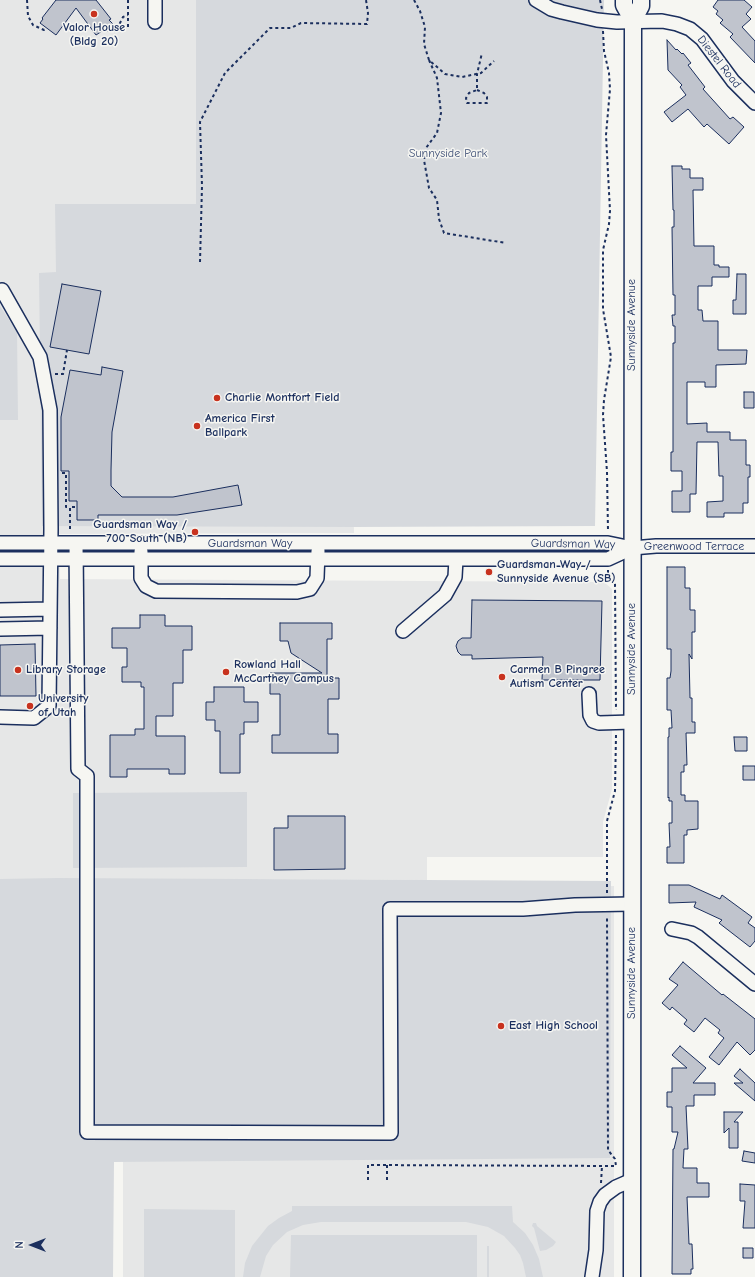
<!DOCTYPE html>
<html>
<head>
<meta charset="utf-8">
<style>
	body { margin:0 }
	#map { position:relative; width:755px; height:1277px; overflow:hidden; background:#f6f6f2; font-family:"Comic Neue",sans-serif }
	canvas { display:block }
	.north { position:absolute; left:12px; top:1225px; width:40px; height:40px; -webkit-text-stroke:3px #f6f6f2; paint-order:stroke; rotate:270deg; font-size:11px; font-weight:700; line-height:16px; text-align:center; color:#1b2f5e }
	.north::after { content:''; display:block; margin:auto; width:14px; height:18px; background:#1b2f5e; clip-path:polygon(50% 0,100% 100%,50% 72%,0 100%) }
</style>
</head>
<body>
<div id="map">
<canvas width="755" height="1277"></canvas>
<div class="north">N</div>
</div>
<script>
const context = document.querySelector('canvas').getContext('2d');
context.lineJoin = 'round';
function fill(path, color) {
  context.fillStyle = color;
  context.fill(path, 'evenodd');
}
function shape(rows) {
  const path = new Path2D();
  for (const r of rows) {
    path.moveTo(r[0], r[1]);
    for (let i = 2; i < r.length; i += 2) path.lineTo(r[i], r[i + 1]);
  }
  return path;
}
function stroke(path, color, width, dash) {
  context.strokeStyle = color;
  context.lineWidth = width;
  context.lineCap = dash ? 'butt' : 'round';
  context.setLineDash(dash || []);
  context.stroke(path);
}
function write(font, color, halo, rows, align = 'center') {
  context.font = font + ' "Comic Neue",sans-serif';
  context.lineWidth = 3;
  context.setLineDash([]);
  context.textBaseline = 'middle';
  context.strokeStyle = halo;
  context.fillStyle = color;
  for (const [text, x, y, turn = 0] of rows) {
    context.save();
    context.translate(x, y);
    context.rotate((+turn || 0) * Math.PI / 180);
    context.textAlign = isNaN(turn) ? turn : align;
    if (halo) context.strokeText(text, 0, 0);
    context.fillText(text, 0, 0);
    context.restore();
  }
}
fill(shape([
	[0,0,196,0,196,204,55,204,351,335,354,533,59,534,60,579,604,582,612,589,612,789,603,822,603,857,427,857,427,880,0,879],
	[614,886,614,1277,123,1277,123,1158,388,895]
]), '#e6e7e7');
fill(shape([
	[196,0,604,0,595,526,354,527,42,526,39,273,56,272,55,204,196,204],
	[0,306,17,332,18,420,0,420],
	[235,547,306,548,308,552,307,554,235,555],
	[26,548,27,551,27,554,0,554,0,549],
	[366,548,366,553,325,555,322,549],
	[247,792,247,867,73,868,73,793],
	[58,878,611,881,610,1158,114,1162,113,1277,0,1277,0,879],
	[292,1206,512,1206,513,1222,525,1233,533,1245,539,1259,543,1277,526,1277,523,1263,520,1255,515,1248,504,1236,488,1227,466,1222,321,1222,303,1225,287,1232,273,1245,266,1256,260,1277,243,1277,245,1263,252,1246,268,1226,279,1218,292,1211],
	[144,1209,235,1210,235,1277,144,1277],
	[533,1223,536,1223,537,1226,556,1242,553,1246,546,1250,540,1251,534,1228,532,1226],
	[291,1235,477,1235,477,1277,290,1277],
	[487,1246,489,1246,489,1277,487,1277]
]), '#d6d9dd');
const building = shape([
	[56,0,96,0,111,19,109,20,113,24,96,35,76,8,56,35,40,23,43,19,42,18,56,0],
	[718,0,744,0,752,7,746,14,751,19,742,27,755,41,755,63,730,37,733,34,720,23,723,20,716,14,718,11,713,7,718,0],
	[667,40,676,50,677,49,682,54,683,53,691,63,688,65,705,87,703,89,730,119,733,117,744,127,729,144,707,124,704,127,688,109,672,122,664,112,686,95,680,87,682,85,668,70,667,40],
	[672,166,682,166,682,169,690,169,690,178,703,178,703,190,693,190,694,246,714,246,714,265,719,265,719,267,729,267,729,277,712,277,712,286,698,286,698,310,702,310,703,321,718,321,718,350,747,350,746,364,716,365,716,387,705,387,705,382,687,382,687,424,707,423,707,432,730,432,730,440,746,440,746,465,750,465,750,477,748,477,748,503,743,503,743,513,724,513,724,517,707,517,707,502,723,501,723,476,719,476,718,442,697,442,696,494,690,494,690,512,672,512,672,491,682,491,682,471,671,471,671,452,673,452,673,343,675,343,675,326,673,326,672,315,675,315,675,295,673,295,672,227,674,227,674,210,673,210,672,166],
	[737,274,746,274,746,314,733,314,733,300,736,300,737,274],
	[62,284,101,291,89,354,50,347,62,284],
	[102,367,123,371,112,432,111,470,111,486,122,497,173,497,238,485,242,505,177,515,98,515,98,520,77,520,77,501,69,501,69,471,61,471,61,417,70,370,101,375,102,367],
	[744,392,754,392,754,408,744,408,744,392],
	[667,567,685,567,685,588,690,588,690,610,695,610,695,632,692,632,692,659,689,654,690,698,692,698,692,722,695,722,695,733,686,733,687,765,684,765,684,772,681,772,681,795,685,795,685,801,698,801,698,829,687,830,687,835,684,835,684,863,667,863,667,847,670,847,669,823,672,823,672,801,669,801,669,797,668,798,668,737,669,737,669,728,672,728,671,710,667,710,667,678,670,678,671,671,671,649,667,649,667,567],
	[472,600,602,601,600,680,542,680,543,657,472,659,472,655,461,655,458,652,456,646,458,641,462,638,471,638,472,600],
	[140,615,165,615,165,626,192,626,192,650,183,650,183,683,173,683,173,716,156,716,156,736,185,736,185,774,169,774,169,769,127,769,127,777,110,777,110,735,135,735,135,729,144,729,144,687,141,687,141,682,122,682,122,667,127,667,127,648,112,648,112,628,140,628,140,615],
	[280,623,332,623,332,639,327,639,327,678,339,678,339,699,328,699,328,734,338,734,338,753,272,753,272,735,280,735,280,694,270,694,270,673,322,673,291,653,288,641,280,641,280,623],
	[35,644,36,696,0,696,0,645,35,644],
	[214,687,244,687,244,702,258,702,258,722,244,722,244,734,240,734,240,773,220,773,220,731,215,731,215,720,206,720,206,702,214,702,214,687],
	[734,737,747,737,747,751,735,751,734,737],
	[743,766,755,766,755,780,743,780,743,766],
	[288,816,345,816,345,869,274,870,274,828,288,828,288,816],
	[669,885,689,885,720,899,722,895,752,917,748,923,755,928,755,941,750,947,719,923,722,920,694,907,696,902,669,903,669,885],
	[683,962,722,995,723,994,755,1019,755,1050,750,1055,737,1042,719,1065,709,1057,724,1038,718,1033,720,1030,705,1018,694,1032,684,1024,687,1020,672,1007,670,1010,662,1003,678,985,669,979,683,962],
	[680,1046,706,1068,693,1083,715,1083,715,1095,694,1095,694,1106,686,1106,688,1149,684,1149,683,1168,697,1168,697,1183,709,1183,709,1197,687,1197,689,1244,692,1244,693,1269,691,1269,691,1274,672,1274,673,1149,674,1149,678,1132,672,1132,672,1107,667,1107,667,1092,672,1092,672,1068,687,1068,672,1055,680,1046],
	[740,1069,755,1083,755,1101,734,1083,743,1083,734,1076,740,1069],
	[724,1112,743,1112,734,1122,738,1122,738,1148,729,1148,729,1128,724,1133,724,1112],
	[744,1151,755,1153,755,1163,742,1161,744,1151],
	[740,1184,755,1185,755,1228,743,1228,745,1201,740,1201,740,1184],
	[743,1248,753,1248,753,1258,743,1258,743,1248]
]);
fill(building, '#c0c4cd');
stroke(building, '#1b2f5e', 1);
const minor = shape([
	[536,0,551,9,562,12,597,20,617,22,662,21,677,24,690,29,702,39,733,81,755,103],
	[155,22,155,0],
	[0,543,608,543,632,548,656,546,755,546],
	[76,543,78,769,87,776,87,1132,391,1133,390,909,523,909,575,905,632,904],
	[141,552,141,578,146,586,156,591,297,592,310,589,317,578,318,551],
	[0,559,608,559,632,548],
	[0,610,50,609],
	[0,629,50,628],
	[403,631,445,595,455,577,456,559],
	[589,694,590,715,593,721,599,723,632,722],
	[0,717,34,718,49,706,51,529,50,410,40,357,2,290],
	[672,929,691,933,698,937,755,984],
	[592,1277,596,1250,597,1211,600,1202,605,1195,616,1187,632,1180]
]);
const major = shape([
	[624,0,624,5,633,21,632,1277],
	[633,21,641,6,641,0]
]);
stroke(minor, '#1b2f5e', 16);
stroke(major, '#1b2f5e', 19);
stroke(shape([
	[27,0,28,16,33,25,44,30,47,29],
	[128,0,128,30],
	[414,0,420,11,425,27,424,44,429,60,445,74,462,77,481,73,494,61],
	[600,0,602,9],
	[106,29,109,31,114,31,118,27,123,17,128,15],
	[603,31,604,51,609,73,610,89,606,135,610,211,609,224,603,250,603,309,611,357,604,400,603,415,607,472,608,531],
	[429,60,437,78,441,113,437,133,426,148,424,160,429,188,437,200,439,219,444,233,506,243],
	[477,90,484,93,487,97,487,103,467,103,466,98,469,93,477,90,477,74,482,53],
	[200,262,202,186,200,122,225,73,270,28,291,28,301,23,367,24,368,13,366,0],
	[55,374,63,374,67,350],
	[62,473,66,473,66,507,70,507],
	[70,529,70,507,77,507],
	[608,570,608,577,612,578,615,582,616,710],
	[607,893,607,821,615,791,616,735],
	[387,1165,387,1181],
	[368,1180,368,1165,616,1166,615,1159,608,1150,607,916],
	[601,1183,602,1166]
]), '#1b2f5e', 2, [3, 3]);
stroke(minor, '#f6f6f2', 13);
stroke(major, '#f6f6f2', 16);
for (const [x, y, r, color] of [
	[94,14,4,"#c8321e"],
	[217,398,4,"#c8321e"],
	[197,426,4,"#c8321e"],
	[195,532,4,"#c8321e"],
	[489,572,4,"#c8321e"],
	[18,670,4,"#c8321e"],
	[226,672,4,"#c8321e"],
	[502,677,4,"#c8321e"],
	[30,706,4,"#c8321e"],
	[501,1026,4,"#c8321e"]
]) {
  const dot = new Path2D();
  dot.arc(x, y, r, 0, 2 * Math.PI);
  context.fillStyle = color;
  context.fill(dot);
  stroke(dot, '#f6f6f2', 1.5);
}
write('bold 12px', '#1b2f5e', '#f6f6f2', [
	["Valor House",94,28,"center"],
	["(Bldg 20)",94,42,"center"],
	["Charlie Montfort Field",225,398],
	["America First",205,419],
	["Ballpark",205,433],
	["Guardsman Way /",187,525,"right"],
	["700 South (NB)",187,539,"right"],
	["Guardsman Way /",497,565],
	["Sunnyside Avenue (SB)",497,579],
	["Rowland Hall",234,665],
	["McCarthey Campus",234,679],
	["Library Storage",26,670],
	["Carmen B Pingree",510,670],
	["Autism Center",510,684],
	["University",38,699],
	["of Utah",38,713],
	["East High School",509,1026]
], 'left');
write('12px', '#1b2f5e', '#f6f6f2', [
	["Diestel Road",719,62,52],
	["Sunnyside Avenue",632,325,-90],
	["Guardsman Way",250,544],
	["Guardsman Way",573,544,1],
	["Greenwood Terrace",694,547],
	["Sunnyside Avenue",632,649,-90],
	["Sunnyside Avenue",632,973,-90]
]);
write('12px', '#405177', '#f6f6f2', [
	["Sunnyside Park",448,154]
]);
</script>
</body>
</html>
